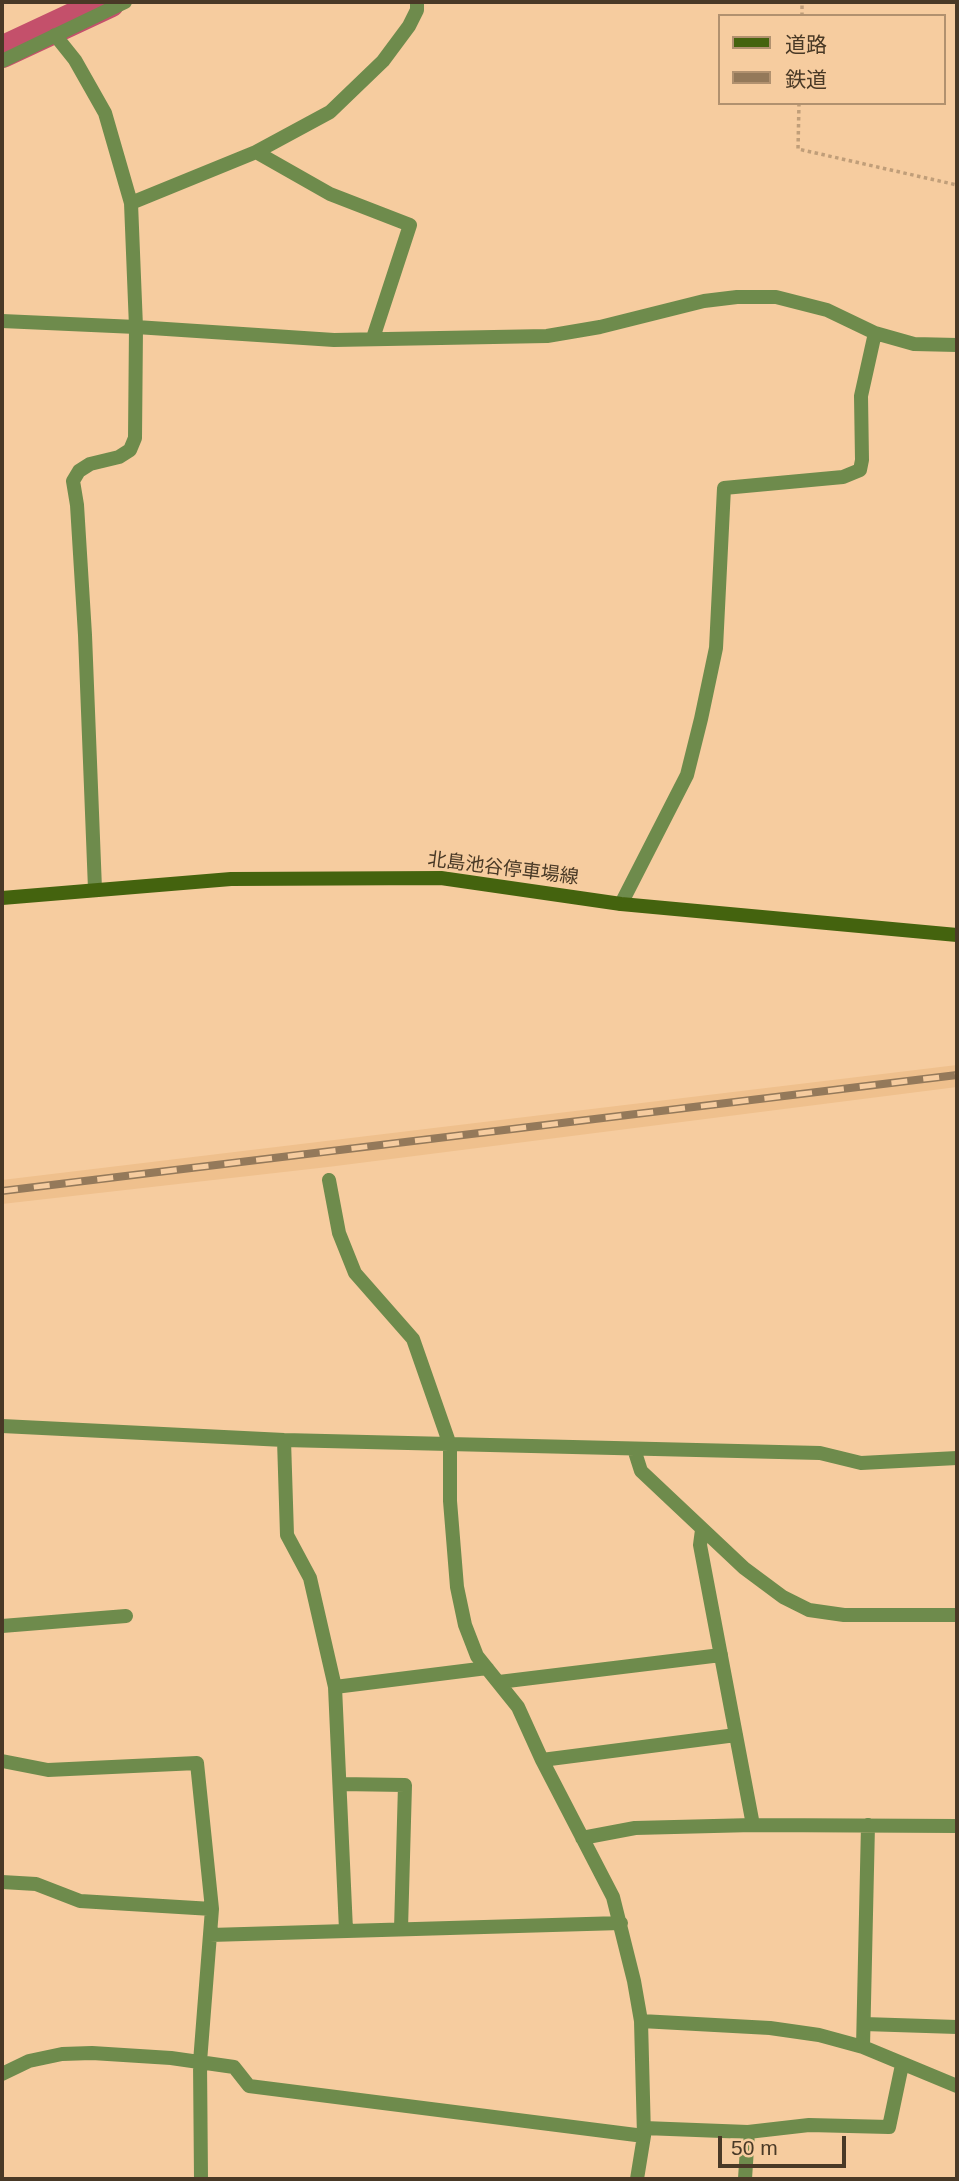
<!DOCTYPE html>
<html>
<head>
<meta charset="utf-8">
<style>
	body { margin:0 }
	#map { position:relative; width:959px; height:2181px; overflow:hidden; background:#f6cc9f; font-family:Helvetica,"Noto Sans JP",sans-serif }
	canvas { display:block }
	.frame { position:absolute; inset:0; border:4px solid #493926; pointer-events:none }
	.legend { position:absolute; left:718px; top:14px; width:228px; height:91px; box-sizing:border-box; background:#f6cc9f; border:2px solid #b1916f; margin:0; padding:9px 12px; list-style:none; font-size:21px; color:#493926 }
	.legend li { display:flex; align-items:center; gap:14px; height:35px }
	.legend b { width:35px; border:2px solid #b1916f }
	.scale { position:absolute; left:718px; top:2136px; width:128px; height:32px; box-sizing:border-box; border:4px solid #493926; border-top:0; padding-left:9px; font-size:21px; line-height:24px; white-space:nowrap; color:#493926; -webkit-text-stroke:5px #f6cc9f; paint-order:stroke }
</style>
</head>
<body>
<div id="map">
<canvas width="959" height="2181"></canvas>
<div class="frame"></div>
<ul class="legend">
<li><b style="height:9px;background:#44630e"></b>道路</li>
<li><b style="height:9px;background:#94795a"></b>鉄道</li>
</ul>
<div class="scale">50 m</div>
</div>
<script>
const context = document.querySelector('canvas').getContext('2d');
context.lineJoin = 'round';
function fill(path, color) {
  context.fillStyle = color;
  context.fill(path, 'evenodd');
}
function shape(rows) {
  const path = new Path2D();
  for (const r of rows) {
    path.moveTo(r[0], r[1]);
    for (let i = 2; i < r.length; i += 2) path.lineTo(r[i], r[i + 1]);
  }
  return path;
}
function stroke(path, color, width, dash) {
  context.strokeStyle = color;
  context.lineWidth = width;
  context.lineCap = dash ? 'butt' : 'round';
  context.setLineDash(dash || []);
  context.stroke(path);
}
function write(font, color, halo, rows, align = 'center') {
  context.font = font + ' Helvetica,"Noto Sans JP",sans-serif';
  context.lineWidth = 5;
  context.setLineDash([]);
  context.textBaseline = 'middle';
  context.strokeStyle = halo;
  context.fillStyle = color;
  for (const [text, x, y, turn = 0] of rows) {
    context.save();
    context.translate(x, y);
    context.rotate((+turn || 0) * Math.PI / 180);
    context.textAlign = isNaN(turn) ? turn : align;
    if (halo) context.strokeText(text, 0, 0);
    context.fillText(text, 0, 0);
    context.restore();
  }
}
fill(shape([
	[957,1065,957,1087,328,1167,2,1204,2,1180]
]), '#efc08d');
stroke(shape([
	[2,52,109,2]
]), '#c4506b', 32);
stroke(shape([
	[802,16,802,2],
	[799,103,798,149,957,185]
]), '#c09e79', 3.5, [3.5, 3.5]);
stroke(shape([
	[55,35,75,60,105,113,131,203,136,327,135,438,130,450,119,457,90,464,79,471,73,481,77,505,85,635,95,889],
	[2,61,125,2],
	[131,203,256,152],
	[2,321,136,327,334,340,547,336,600,327,704,301,737,297,776,297,827,310,875,333,914,344,957,345],
	[373,338,410,225,330,194,256,152,330,112,383,61,409,26,417,10,417,2],
	[621,904,687,775,701,719,716,648,724,488,843,477,860,470,862,460,861,396,875,333],
	[329,1180,339,1233,355,1273,413,1339,450,1445,450,1501,457,1587,465,1625,477,1656,518,1707,542,1760,613,1897,634,1981,641,2021,644,2136,637,2179],
	[2,1426,284,1440,820,1453,861,1463,957,1458],
	[284,1440,287,1535,310,1578,335,1687],
	[634,1449,641,1471,744,1568,783,1597,809,1610,844,1615,957,1615],
	[702,1530,700,1545,753,1825],
	[2,1626,126,1616],
	[499,1682,721,1655],
	[542,1760,736,1735],
	[2,1761,48,1770,197,1763,212,1909,200,2062,201,2179],
	[340,1784,405,1785,401,1929],
	[582,1838,635,1828,753,1825,957,1826],
	[2,1882,36,1884,80,1901,212,1909],
	[346,1930,335,1687,487,1668],
	[210,1935,621,1923],
	[641,2021,770,2028,819,2035,863,2047,957,2086],
	[864,2024,957,2027],
	[863,2047,868,1825],
	[2,2074,29,2061,62,2054,92,2053,171,2058,234,2067,249,2086,644,2136],
	[644,2128,748,2132,809,2125,889,2127,902,2065],
	[745,2179,748,2132]
]), '#6e8b4c', 14);
stroke(shape([
	[2,898,231,879,441,878,621,904,957,935]
]), '#44630e', 14);
const rail = shape([
	[2,1191,957,1075]
]);
stroke(rail, '#94795a', 8);
stroke(rail, '#f6cc9f', 5, [16]);
write('19px', '#493926', '#f6cc9f', [
	["北島池谷停車場線",503,869,7]
]);
</script>
</body>
</html>
